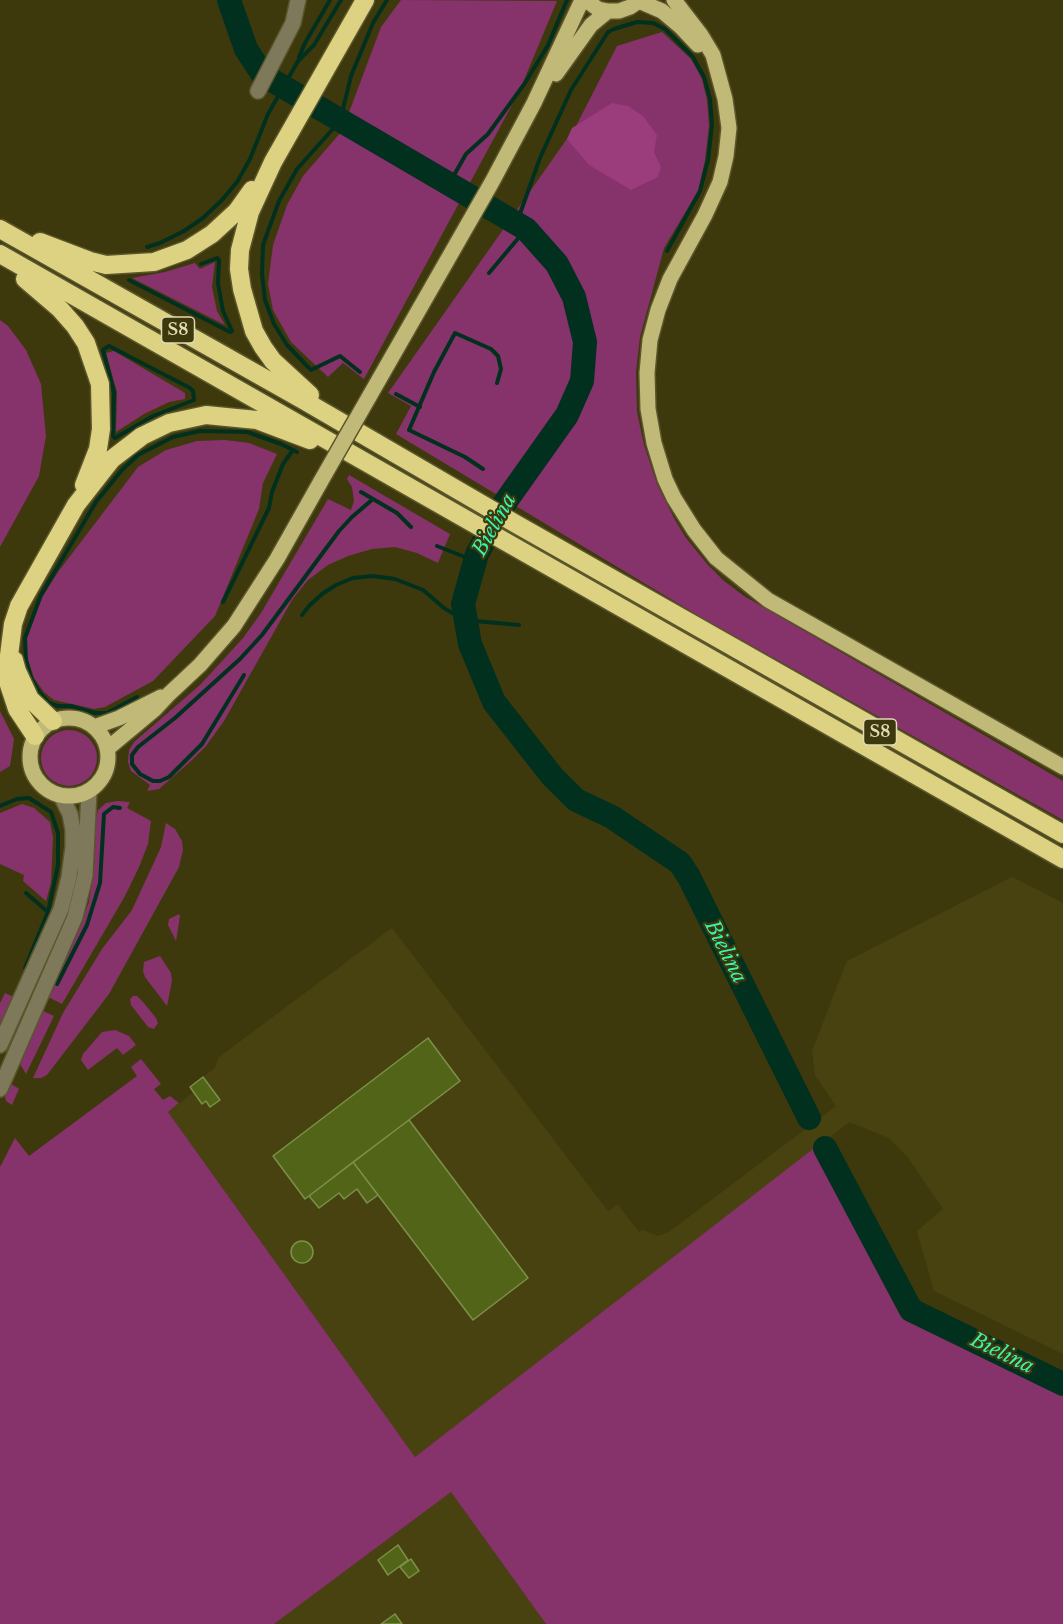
<!DOCTYPE html>
<html>
<head>
<meta charset="utf-8">
<style>
	body { margin:0 }
	canvas { display:block; background:#3e380d }
</style>
</head>
<body>
<canvas width="1063" height="1624"></canvas>
<script>
const context = document.querySelector('canvas').getContext('2d');
context.lineJoin = 'round';
function fill(path, color) {
  context.fillStyle = color;
  context.fill(path, 'evenodd');
}
function shape(rows) {
  const path = new Path2D();
  for (const r of rows) {
    if (r.length === 3) {
      path.moveTo(r[0] + r[2], r[1]);
      path.arc(r[0], r[1], r[2], 0, 2 * Math.PI);
      continue;
    }
    path.moveTo(r[0], r[1]);
    for (let i = 2; i < r.length; i += 2) path.lineTo(r[i], r[i + 1]);
  }
  return path;
}
function stroke(path, color, width, dash) {
  context.strokeStyle = color;
  context.lineWidth = width;
  context.lineCap = dash ? 'butt' : 'round';
  context.setLineDash(dash || []);
  context.stroke(path);
}
function write(font, color, halo, rows, align = 'center') {
  context.font = font + ' "Libre Baskerville",serif';
  context.lineWidth = 4.5;
  context.setLineDash([]);
  context.textBaseline = 'middle';
  context.strokeStyle = halo;
  context.fillStyle = color;
  for (const [text, x, y, turn = 0] of rows) {
    context.save();
    context.translate(x, y);
    context.rotate((+turn || 0) * Math.PI / 180);
    context.textAlign = isNaN(turn) ? turn : align;
    if (halo) context.strokeText(text, 0, 0);
    context.fillText(text, 0, 0);
    context.restore();
  }
}
fill(shape([
	[1012,877,1063,903,1063,1354,934,1291,917,1231,943,1209,907,1156,889,1138,849,1122,658,1272,415,1457,168,1112,193,1093,190,1087,215,1068,218,1058,392,928,608,1211,618,1205,639,1232,643,1230,658,1236,669,1232,836,1106,815,1075,812,1051,847,961],
	[451,1492,546,1624,274,1624]
]), '#484211');
fill(shape([
	[401,0,557,1,519,92,364,379,343,363,328,377,291,342,273,310,268,284,273,245,287,205,303,176,342,131,381,27],
	[662,32,691,59,702,79,707,100,709,126,705,160,698,191,664,248,640,337,636,372,637,412,644,445,657,484,675,520,686,538,708,565,724,581,744,596,1063,781,1063,820,704,619,396,434,411,406,388,393,576,126,617,46],
	[215,262,212,287,217,311,225,325,132,278,165,272,195,263,200,269],
	[0,320,8,326,26,350,41,384,46,436,39,476,0,547],
	[114,351,185,393,185,399,169,402,144,414,116,432,117,392,106,353],
	[225,440,249,443,277,454,263,483,259,509,215,616,153,681,105,707,94,709,54,700,44,692,34,678,27,656,27,637,38,604,58,572,138,467,166,450,197,441],
	[349,475,450,534,438,563,417,553,395,547,372,549,348,556,328,565,308,580,292,600,224,721,206,746,191,761,159,789,147,791,150,785,131,771,128,762,129,750,134,742,200,685,243,638,261,613,328,499,351,510,354,501,352,487,347,479],
	[0,711,14,739,10,766,0,772],
	[69,758,28],
	[117,801,130,802,127,808,151,821,148,844,139,867,125,896,62,1004,46,996,82,921,89,902,94,868,96,819,98,810,106,803],
	[22,804,34,808,50,822,53,837,51,883,46,901,23,881,24,875,0,864,0,813],
	[166,823,175,829,182,841,183,850,179,867,109,994,47,1075,41,1078,33,1078,63,1013,102,949,132,910,161,847],
	[179,914,180,916,176,941,168,925,169,919],
	[160,956,171,973,172,981,167,1006,145,977,143,971,144,962],
	[5,993,16,998,6,1018,0,1023,0,1003],
	[133,996,137,996,143,1002,156,1018,158,1023,154,1029,148,1027,131,1005,130,999],
	[39,1009,54,1016,26,1074,20,1064,20,1056],
	[115,1030,129,1036,136,1045,123,1055,117,1048,88,1070,81,1060,83,1054,102,1032],
	[141,1059,161,1084,154,1089,163,1100,170,1096,179,1103,168,1112,415,1457,813,1149,912,1316,1063,1391,1063,1624,546,1624,451,1492,274,1624,0,1624,0,1167,15,1138,29,1156,137,1076,131,1067],
	[10,1083,19,1089,12,1105,6,1101,5,1097]
]), '#86326b');
fill(shape([
	[612,103,628,106,643,116,657,135,654,152,661,167,658,177,631,190,589,165,567,139,572,128]
]), '#9b3c7d');
stroke(shape([
	[299,57,305,43,330,0],
	[449,184,466,154,488,134,525,83,548,45,567,0],
	[517,222,540,158,571,90,608,32,614,29,637,22,653,23,665,29,693,57,704,77,710,99,712,125,708,160,700,191,667,251],
	[147,247,160,243,184,231,203,218,222,200,237,182,250,159,268,114,298,61,314,45,341,0],
	[489,273,526,229],
	[129,280,230,332,232,331,223,311,218,283,219,260,217,258,201,264],
	[109,346,190,388,193,391,194,400,153,416,115,438,113,436,114,392,103,350,109,346],
	[360,372,340,356,311,370,287,345,274,324,265,300,262,274,263,245,279,201,297,169,340,121,351,76,373,23,387,0],
	[396,394,420,407],
	[483,469,465,457,409,430,434,372,455,333,491,349,498,356,501,369,497,383],
	[361,492,397,513,411,527],
	[437,546,475,561],
	[223,602,269,508,272,492,283,464,293,450],
	[302,615,309,606,322,594,336,585,353,578,373,576,395,579,423,590,444,608,464,620,519,625],
	[244,675,202,744,169,777,160,781,153,781,140,774,132,764,132,755,138,747,175,718,240,659,262,635,339,531,352,517,373,499],
	[137,697,107,713,95,713,71,706,58,706,49,703,40,693,31,678,26,660,25,638,41,595,96,502,122,470,138,455,173,437,200,431,247,432,281,444,297,452],
	[0,806,17,799,29,798,51,812,58,833,58,865,48,912,25,968],
	[26,893,48,912],
	[57,984,87,925,100,883,104,814,113,807,120,808]
]), '#01301e', 4);
stroke(shape([
	[229,0,246,49,263,75,526,229,557,264,574,297,585,342,582,381,567,415,506,501,477,554,463,604,470,644,494,702,552,776,576,800,612,817,680,863,689,877,809,1118],
	[825,1148,911,1310,1063,1384]
]), '#01301e', 24);
const building = shape([
	[428,1038,460,1081,305,1199,273,1156,428,1038],
	[203,1077,220,1100,210,1107,206,1101,202,1104,190,1087,203,1077],
	[409,1120,528,1278,473,1320,353,1162,409,1120],
	[353,1162,378,1195,367,1203,357,1189,344,1199,339,1193,319,1208,309,1196,353,1162],
	[302,1252,11],
	[398,1545,408,1560,388,1575,378,1560,398,1545],
	[411,1559,419,1571,409,1578,400,1567,411,1559],
	[395,1614,402,1624,381,1624,395,1614]
]);
fill(building, '#526418');
stroke(building, '#7c9148', 1.5);
const minor = shape([
	[258,91,293,23,298,0],
	[0,1045,61,909,69,877,73,847,73,830,70,814,61,796],
	[0,1089,75,917,85,876,89,791]
]);
const major = shape([
	[586,0,598,9,608,11,619,11,630,7,640,0],
	[674,0,701,35,713,55,725,99,729,128,726,156,720,182,705,215,670,279,658,310,650,340,647,373,648,409,654,443,665,479,674,498,694,530,716,558,768,600,1063,767],
	[639,1,662,11,681,27,698,45],
	[556,74,591,25,608,11],
	[369,397,492,182,534,103,582,0],
	[69,757,39],
	[94,727,119,718,161,697],
	[107,749,155,709,169,694,200,665,234,626,277,559,321,481]
]);
const highway = shape([
	[0,229,303,400,516,524,1063,834],
	[40,242,90,261,106,265,154,262,187,250,212,234,237,211,252,190],
	[0,254,1063,859],
	[25,279,60,309,75,326,86,343,100,384,101,429,98,449,84,485],
	[310,395,273,361,263,347,254,331,242,289,239,269,240,250,250,212,273,162,365,0],
	[14,660,17,671,30,699,53,721],
	[35,736,17,709,9,685,7,671,13,624,19,606,76,505,112,459,142,436,169,423,206,415,257,420,310,440]
]);
stroke(minor, '#5b552b', 18);
stroke(major, '#5b552b', 18);
stroke(highway, '#5b552b', 21);
stroke(minor, '#7d795a', 15);
stroke(major, '#c1b977', 15);
stroke(highway, '#dcd282', 18);
const majorBridge = shape([
	[321,481,369,397]
]);
stroke(majorBridge, '#5b552b', 18, []);
stroke(majorBridge, '#c1b977', 15);
for (const [x, y, w] of [
	[178,330,33],
	[880,732,33]
]) {
  const box = new Path2D();
  box.roundRect(x - w / 2, y - 13, w, 26, 4.5);
  context.fillStyle = '#3e380d';
  context.fill(box);
  stroke(box, '#dfdbb5', 1.5);
}
write('bold 16px', '#dfdbb5', null, [
	["S8",178,330],
	["S8",880,732]
]);
write('italic 20px', '#36f6af', '#3e380d', [
	["Bielina",495,525,-61],
	["Bielina",725,952,63],
	["Bielina",1002,1354,26]
]);
</script>
</body>
</html>
